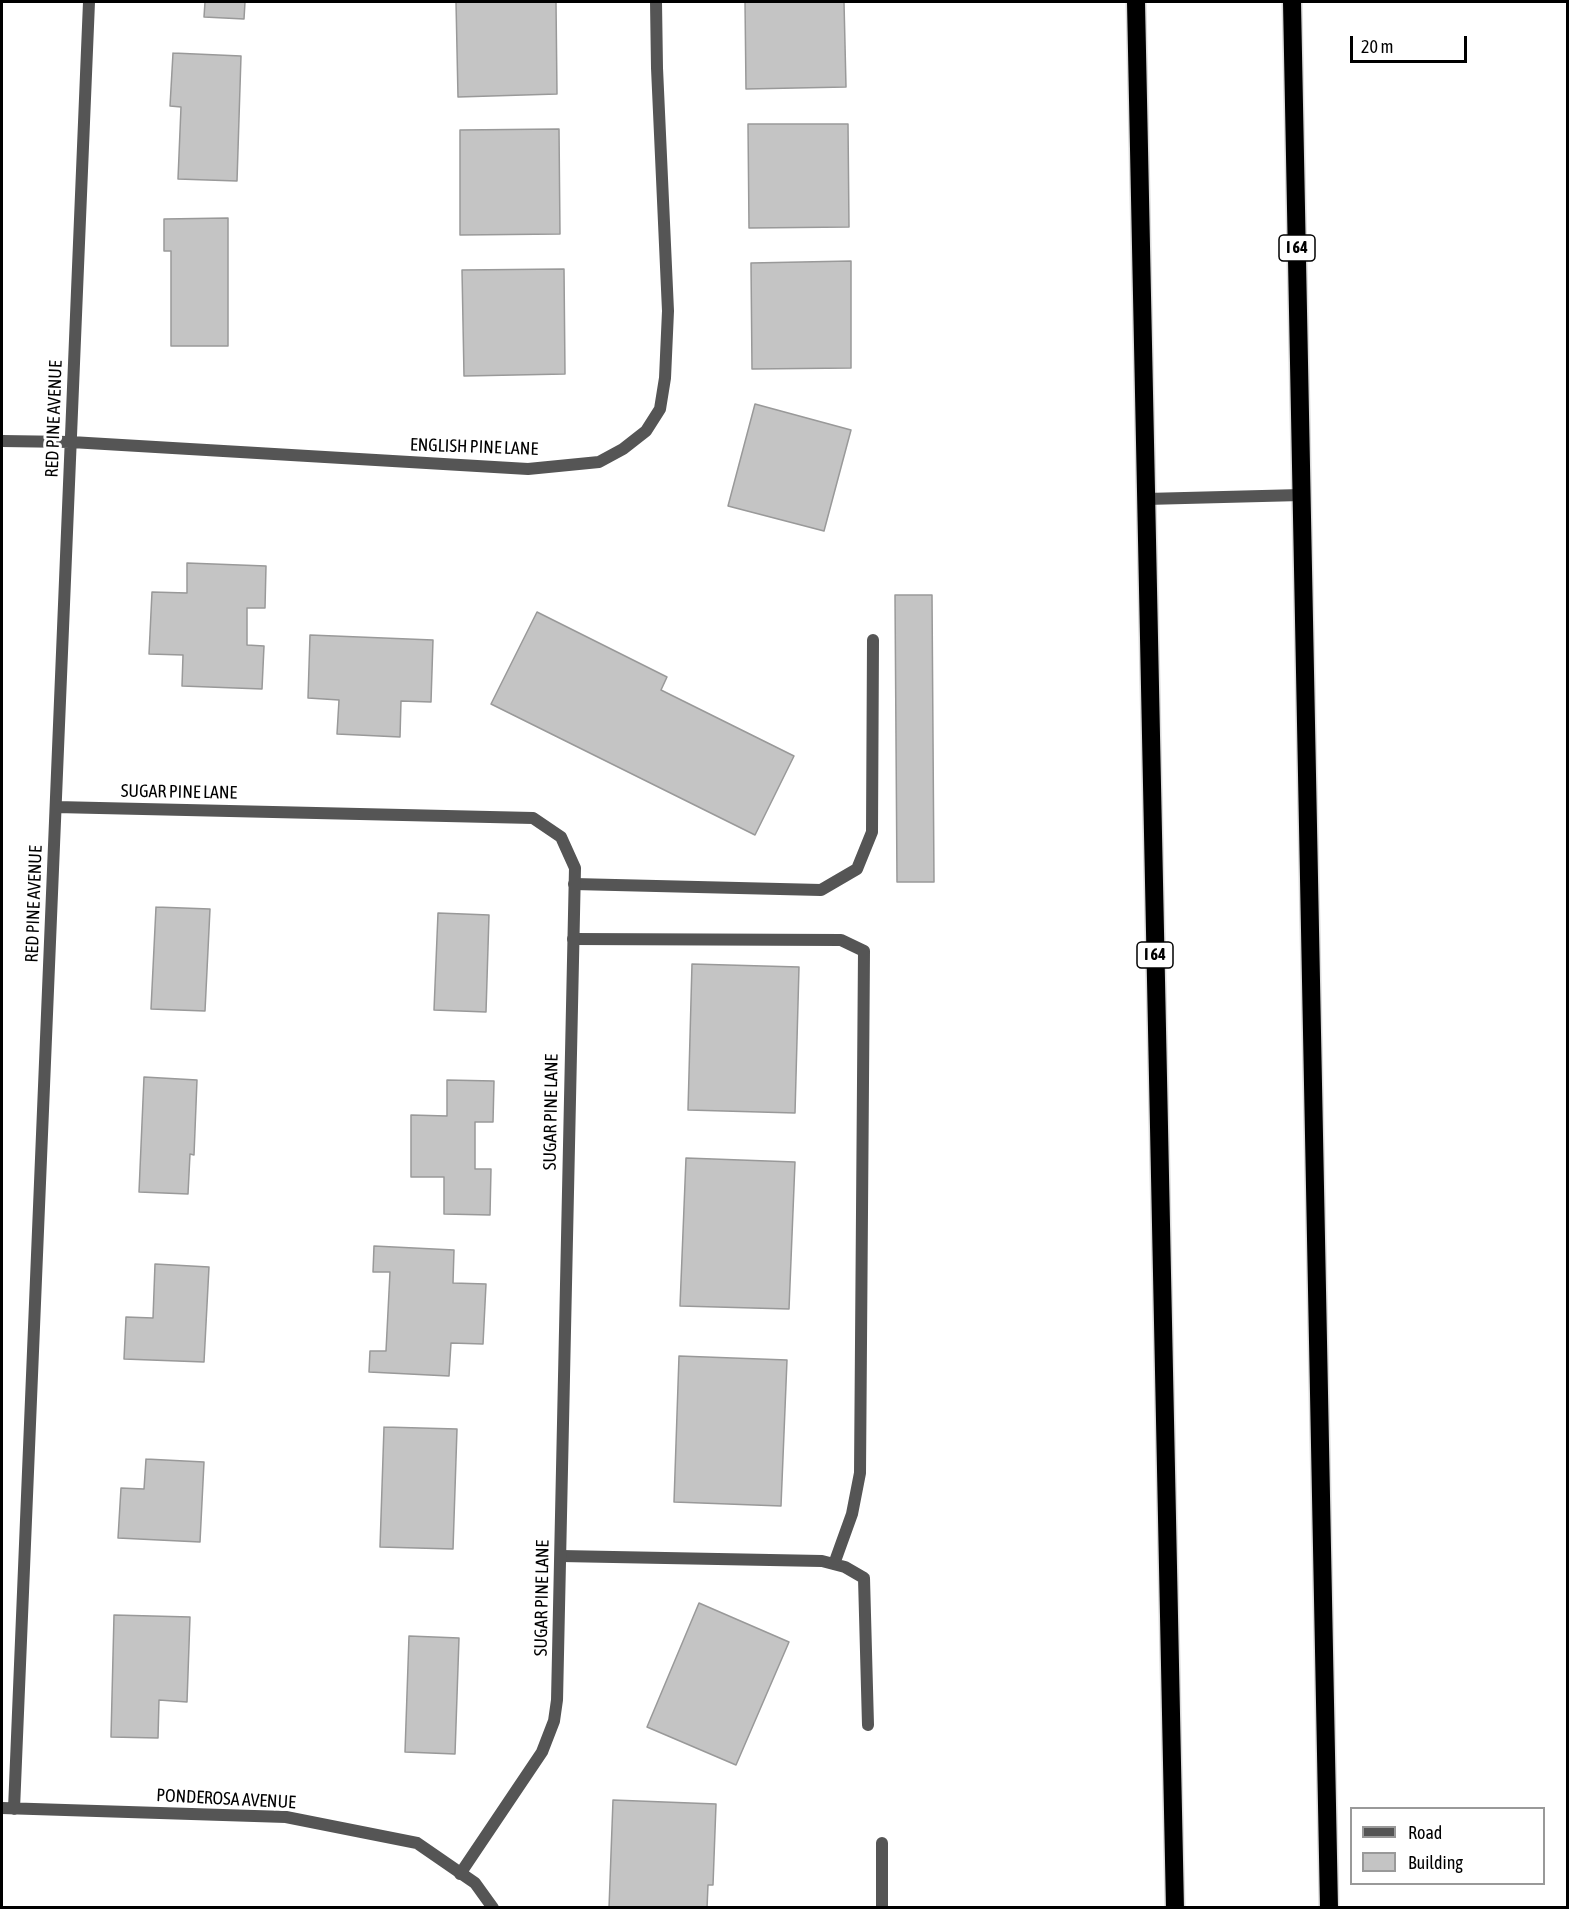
<!DOCTYPE html>
<html>
<head>
<meta charset="utf-8">
<style>
	body { margin:0 }
	#map { position:relative; width:1569px; height:1909px; overflow:hidden; background:#fff; font-family:"Asap Condensed",sans-serif }
	canvas { display:block }
	.frame { position:absolute; inset:0; border:3px solid #000; pointer-events:none }
	.legend { position:absolute; left:1350px; top:1807px; width:195px; height:78px; box-sizing:border-box; background:#fff; border:2px solid #999; margin:0; padding:8px 10px; list-style:none; font-size:18px; color:#000 }
	.legend li { display:flex; align-items:center; gap:12px; height:30px }
	.legend b { width:30px; border:2px solid #999 }
	.scale { position:absolute; left:1350px; top:36px; width:117px; height:27px; box-sizing:border-box; border:3px solid #000; border-top:0; padding-left:8px; font-size:18px; line-height:21px; white-space:nowrap; color:#000; -webkit-text-stroke:4px #fff; paint-order:stroke }
</style>
</head>
<body>
<div id="map">
<canvas width="1569" height="1909"></canvas>
<div class="frame"></div>
<ul class="legend">
<li><b style="height:8px;background:#555"></b>Road</li>
<li><b style="height:16px;background:#c4c4c4"></b>Building</li>
</ul>
<div class="scale">20 m</div>
</div>
<script>
const context = document.querySelector('canvas').getContext('2d');
context.lineJoin = 'round';
function fill(path, color) {
  context.fillStyle = color;
  context.fill(path, 'evenodd');
}
function shape(rows) {
  const path = new Path2D();
  for (const r of rows) {
    path.moveTo(r[0], r[1]);
    for (let i = 2; i < r.length; i += 2) path.lineTo(r[i], r[i + 1]);
  }
  return path;
}
function stroke(path, color, width, dash) {
  context.strokeStyle = color;
  context.lineWidth = width;
  context.lineCap = dash ? 'butt' : 'round';
  context.setLineDash(dash || []);
  context.stroke(path);
}
function write(font, color, halo, rows, align = 'center') {
  context.font = font + ' "Asap Condensed",sans-serif';
  context.lineWidth = 6;
  context.setLineDash([]);
  context.textBaseline = 'middle';
  context.strokeStyle = halo;
  context.fillStyle = color;
  for (const [text, x, y, turn = 0] of rows) {
    context.save();
    context.translate(x, y);
    context.rotate((+turn || 0) * Math.PI / 180);
    context.textAlign = isNaN(turn) ? turn : align;
    if (halo) context.strokeText(text, 0, 0);
    context.fillText(text, 0, 0);
    context.restore();
  }
}
const building = shape([
	[205,2,245,2,244,19,204,17,205,2],
	[456,2,556,2,557,94,458,97,456,2],
	[745,2,844,2,846,87,746,89,745,2],
	[173,53,241,56,237,181,178,179,181,107,170,106,173,53],
	[748,124,848,124,849,227,749,228,748,124],
	[559,129,560,234,460,235,460,130,559,129],
	[228,218,228,346,171,346,171,251,164,251,164,219,228,218],
	[851,261,851,368,752,369,751,263,851,261],
	[564,269,565,374,464,376,462,270,564,269],
	[755,404,851,430,824,531,728,506,755,404],
	[187,563,266,566,265,608,247,608,247,645,264,646,262,689,182,686,183,655,149,654,152,592,187,593,187,563],
	[895,595,932,595,934,882,897,882,895,595],
	[537,612,667,677,661,690,794,756,755,835,491,704,537,612],
	[310,635,433,640,431,702,401,701,400,737,337,734,339,700,308,698,310,635],
	[156,907,210,909,205,1011,151,1009,156,907],
	[438,913,489,915,486,1012,434,1010,438,913],
	[692,964,799,967,795,1113,688,1110,692,964],
	[144,1077,197,1080,194,1155,190,1154,188,1194,139,1192,144,1077],
	[447,1080,494,1081,493,1122,475,1122,475,1169,491,1169,490,1215,444,1214,444,1177,411,1177,411,1115,447,1116,447,1080],
	[686,1158,795,1162,789,1309,680,1306,686,1158],
	[374,1246,454,1250,453,1283,486,1284,483,1344,451,1343,449,1376,369,1372,370,1351,386,1351,390,1272,373,1272,374,1246],
	[155,1264,209,1267,204,1362,124,1359,126,1317,153,1318,155,1264],
	[679,1356,787,1360,781,1506,674,1502,679,1356],
	[384,1427,457,1429,453,1549,380,1547,384,1427],
	[146,1459,204,1462,200,1542,118,1538,121,1488,144,1489,146,1459],
	[699,1603,789,1642,736,1765,647,1727,699,1603],
	[114,1615,190,1617,187,1702,159,1700,158,1738,111,1737,114,1615],
	[409,1636,459,1638,455,1754,405,1752,409,1636],
	[613,1800,716,1804,713,1885,708,1885,707,1908,609,1908,613,1800]
]);
fill(building, '#c4c4c4');
stroke(building, '#999', 1.5);
const motorway = shape([
	[1136,2,1175,1908],
	[1292,2,1329,1908]
]);
stroke(motorway, '#dbdbdb', 21);
stroke(shape([
	[1146,499,1301,495],
	[574,884,821,890,857,869,872,832,873,640],
	[573,939,841,940,864,951,860,1473,852,1514,834,1564],
	[561,1556,822,1561,845,1567,864,1578,868,1725],
	[882,1843,882,1908]
]), '#555', 12);
stroke(shape([
	[2,441,71,442,528,469,599,462,623,449,646,431,660,409,665,378,668,311,657,68,656,2],
	[56,807,533,818,561,837,575,868,557,1700,554,1721,542,1752,460,1874],
	[2,1808,286,1817,417,1843,475,1883,493,1908],
	[14,1809,89,2]
]), '#555', 12);
stroke(motorway, '#000', 18);
for (const [x, y, w] of [
	[1297,248,36],
	[1155,955,36]
]) {
  const box = new Path2D();
  box.roundRect(x - w / 2, y - 13, w, 26, 4.5);
  context.fillStyle = '#fff';
  context.fill(box);
  stroke(box, '#000', 1.5);
}
write('bold 16px', '#000', null, [
	["I 64",1297,248],
	["I 64",1155,955]
]);
write('18px', '#000', '#fff', [
	["RED PINE AVENUE",54,419,-88],
	["ENGLISH PINE LANE",474,447,2],
	["SUGAR PINE LANE",179,792,1],
	["RED PINE AVENUE",34,904,-88],
	["SUGAR PINE LANE",551,1112,-89],
	["SUGAR PINE LANE",542,1598,-89],
	["PONDEROSA AVENUE",226,1799,3]
]);
</script>
</body>
</html>
